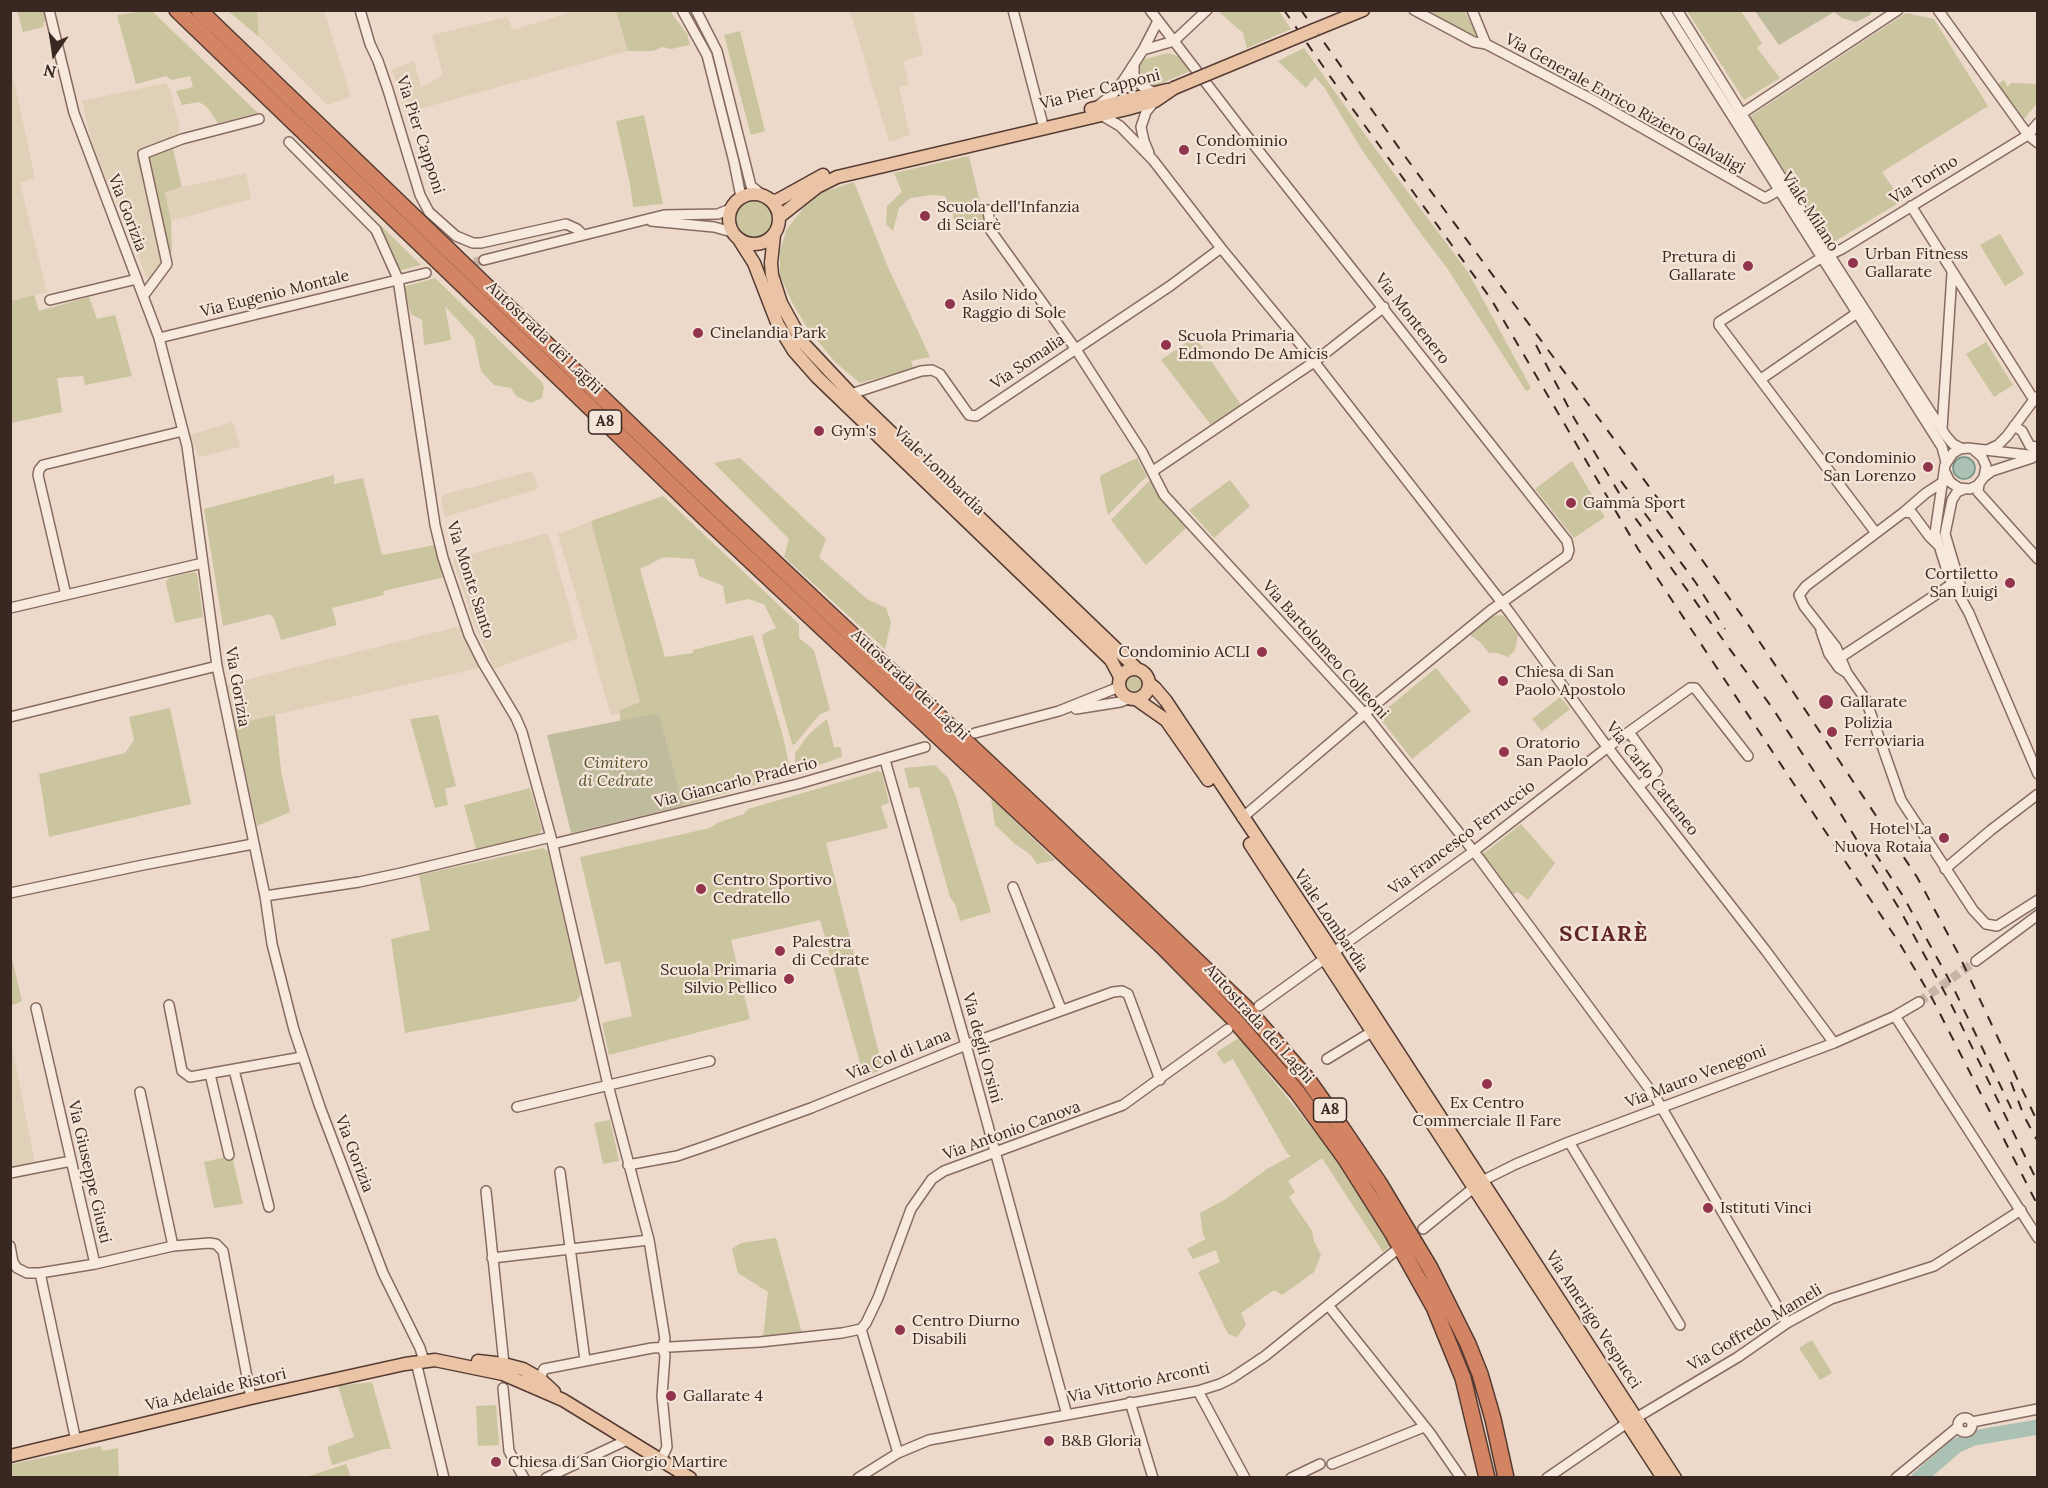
<!DOCTYPE html>
<html>
<head>
<meta charset="utf-8">
<style>
	body { margin:0 }
	#map { position:relative; width:2048px; height:1488px; overflow:hidden; background:#ecd9ca; font-family:Lora,serif }
	canvas { display:block }
	.frame { position:absolute; inset:0; border:12px solid #392722; pointer-events:none }
	.north { position:absolute; left:24px; top:24px; width:60px; height:60px; -webkit-text-stroke:4px #f4e5d9; paint-order:stroke; rotate:193deg; font-size:16px; font-weight:700; line-height:24px; text-align:center; color:#392722 }
	.north::after { content:''; display:block; margin:auto; width:21px; height:27px; background:#392722; clip-path:polygon(50% 0,100% 100%,50% 72%,0 100%) }
</style>
</head>
<body>
<div id="map">
<canvas width="2048" height="1488"></canvas>
<div class="frame"></div>
<div class="north">N</div>
</div>
<script>
const context = document.querySelector('canvas').getContext('2d');
context.lineJoin = 'round';
function fill(path, color) {
  context.fillStyle = color;
  context.fill(path, 'evenodd');
}
function shape(rows) {
  const path = new Path2D();
  for (const r of rows) {
    if (r.length === 3) {
      path.moveTo(r[0] + r[2], r[1]);
      path.arc(r[0], r[1], r[2], 0, 2 * Math.PI);
      continue;
    }
    path.moveTo(r[0], r[1]);
    for (let i = 2; i < r.length; i += 2) path.lineTo(r[i], r[i + 1]);
  }
  return path;
}
function stroke(path, color, width, dash) {
  context.strokeStyle = color;
  context.lineWidth = width;
  context.lineCap = dash ? 'butt' : 'round';
  context.setLineDash(dash || []);
  context.stroke(path);
}
function write(font, color, halo, rows, align = 'center') {
  context.font = font + ' Lora,serif';
  context.lineWidth = 4.5;
  context.setLineDash([]);
  context.textBaseline = 'middle';
  context.strokeStyle = halo;
  context.fillStyle = color;
  for (const [text, x, y, turn = 0] of rows) {
    context.save();
    context.translate(x, y);
    context.rotate((+turn || 0) * Math.PI / 180);
    context.textAlign = isNaN(turn) ? turn : align;
    if (halo) context.strokeText(text, 0, 0);
    context.fillText(text, 0, 0);
    context.restore();
  }
}
fill(shape([
	[257,11,324,11,351,97,327,105,259,37],
	[574,11,616,11,628,51,405,113,392,69,414,61,421,87,443,75,432,35,507,17,513,30],
	[850,11,913,11,923,55,903,61,909,85,899,87,910,135,889,142],
	[10,63,35,178,20,183,47,292,11,301],
	[166,83,170,90,180,129,178,135,138,151,163,255,162,262,150,279,147,278,92,144,82,101],
	[246,173,251,199,171,221,165,191],
	[233,422,240,447,199,457,190,435],
	[532,471,538,489,445,517,441,502,443,495],
	[591,521,640,702,620,710,620,714,611,715,558,534],
	[548,533,578,638,494,669,472,618,453,559],
	[461,626,479,668,235,724,226,685],
	[11,1041,35,1162,11,1168,10,1168]
]), '#e1d0b8');
fill(shape([
	[17,11,43,11,45,19,43,27,23,32],
	[144,11,152,11,258,113,218,123,207,107,199,102,182,105,176,91,193,87,190,76,172,80,166,76,136,84,117,15],
	[228,11,257,11,259,37],
	[616,11,670,11,687,34,690,45,671,49,663,47,653,51,628,51],
	[1218,11,1279,11,1291,29,1247,48,1243,33],
	[1421,11,1464,11,1479,37,1423,12],
	[1687,11,1741,11,1762,43,1757,48,1780,78,1744,100],
	[1906,13,1934,19,1988,106,1882,172,1902,201,1832,243,1749,117],
	[740,31,765,131,751,135,724,35],
	[1304,48,1371,143,1468,272,1531,388,1526,391,1447,268,1422,235,1362,150,1324,87,1315,77,1306,88,1278,61],
	[1168,53,1180,57,1190,71,1155,86,1142,79,1138,74,1139,66,1145,59],
	[2004,80,2008,87,2011,83,2037,84,2037,103,2024,119,1998,84],
	[644,115,663,204,633,207,630,184,616,121],
	[170,137,182,187,165,192,171,221,172,252,161,248,137,160,138,151],
	[969,156,985,224,956,231,953,215,945,196,933,195,910,198,899,208,893,231,886,224,887,206,902,192,894,173],
	[854,182,887,265,930,357,911,361,913,368,860,383,835,362,808,329,792,302,780,275,780,251,787,229,808,202,823,192],
	[754,220,19],
	[376,221,421,265,398,271],
	[2000,234,2024,274,2005,286,1980,245],
	[435,278,542,382,544,388,542,398,531,403,516,396,511,388,494,385,481,371,474,338,445,306,451,340,424,345,422,320,411,314,407,301,406,292,403,287],
	[34,295,39,311,89,297,97,319,115,315,132,376,85,385,83,376,57,378,62,412,11,423,11,301],
	[1195,337,1241,405,1211,425,1161,360],
	[1986,342,2013,385,1994,397,1966,354],
	[740,458,826,539,819,557,867,599,886,608,891,622,885,649,784,557,789,539,714,463],
	[1137,458,1147,476,1108,515,1100,479,1101,475],
	[1572,461,1605,517,1574,538,1535,489],
	[334,475,334,484,363,478,382,555,435,545,445,577,383,591,384,595,332,608,337,625,281,640,274,618,270,614,223,626,204,509],
	[1150,480,1164,501,1187,527,1146,565,1111,520],
	[1230,480,1250,506,1214,538,1189,510],
	[663,496,799,624,799,638,814,650,830,710,819,715,794,745,792,744,762,638,763,634,776,628,764,604,748,599,726,604,723,586,699,576,694,559,664,557,640,569,665,657,693,653,693,650,753,635,783,736,791,774,683,806,659,713,620,721,620,710,640,702,591,521],
	[195,572,197,574,203,617,175,623,166,583,167,580,170,577],
	[1500,615,1504,616,1518,635,1515,650,1508,657,1498,653,1489,653,1480,642,1470,635,1493,616],
	[1436,668,1471,711,1412,759,1378,716],
	[1133,683,9],
	[1560,697,1570,709,1542,731,1532,719],
	[170,708,191,804,49,837,39,774,125,753,134,740,129,717],
	[275,715,281,771,290,812,257,826,235,724],
	[438,715,456,786,445,789,448,805,435,808,410,719],
	[827,719,834,747,841,747,842,757,804,770,800,768,795,762,795,753,810,733],
	[935,765,948,778,955,794,991,912,960,921,955,904,950,897,919,787,909,788,904,768],
	[878,771,882,773,889,803,881,806,888,828,826,843,883,1069,864,1077,820,920,731,940,750,1019,609,1055,602,1023,632,1016,620,961,605,964,580,857,710,828,717,823,744,814,748,809],
	[530,788,542,829,538,836,476,849,464,805],
	[991,798,1055,860,1037,864,1030,854,1015,844,995,825],
	[1521,824,1555,863,1528,900,1518,892,1513,894,1483,854],
	[543,848,548,851,581,994,576,1001,405,1033,391,939,430,930,419,875],
	[11,954,22,1001,11,1006,10,1006],
	[1239,1038,1328,1148,1390,1246,1383,1252,1322,1158,1288,1181,1295,1192,1289,1197,1312,1231,1314,1241,1321,1255,1314,1272,1282,1295,1274,1290,1241,1313,1246,1325,1237,1337,1228,1334,1198,1272,1220,1262,1216,1250,1193,1259,1187,1249,1206,1239,1203,1235,1200,1213,1226,1199,1267,1169,1291,1156,1287,1153,1233,1059,1224,1064,1217,1054,1218,1051],
	[610,1120,619,1161,603,1164,594,1123],
	[226,1157,232,1157,243,1204,214,1208,204,1162],
	[776,1238,802,1333,763,1338,768,1292,738,1273,732,1249,741,1243],
	[1812,1340,1832,1373,1820,1380,1799,1348],
	[372,1382,391,1449,384,1449,332,1465,327,1447,354,1437,338,1386],
	[496,1405,499,1445,478,1446,476,1406],
	[101,1446,102,1451,118,1448,119,1477,11,1477,11,1464],
	[346,1464,351,1477,306,1477]
]), '#cac49f');
fill(shape([
	[1755,11,1872,11,1870,15,1856,22,1842,18,1834,12,1779,45],
	[659,713,683,806,571,833,547,735]
]), '#bfbb9d');
const water = shape([
	[1964,468,11]
]);
fill(water, '#aac1b4');
stroke(water, '#718f80', 1.5);
stroke(shape([
	[1919,1478,1956,1446,1974,1438,2038,1427]
]), '#aac1b4', 15);
stroke(shape([
	[461,265,484,260],
	[1919,1002,1976,961]
]), '#c8b5a8', 9, [9, 4.5]);
const minor = shape([
	[49,10,74,113,159,338,187,446,217,666,265,896,272,944,294,1030,320,1107,383,1273,420,1348,424,1361],
	[360,10,370,44,378,61,388,90,420,195,429,212,456,236,473,243,481,243,566,224,577,229,583,235],
	[682,10,707,55,734,162,741,197],
	[696,10,717,51,751,186,761,194],
	[1013,10,1042,121],
	[1150,10,1243,131,1567,541,1569,550,1567,556,1490,611,1376,704,1242,818],
	[1414,10,1474,42,1486,44,1595,101,1765,198,1783,188],
	[1472,10,1486,44],
	[1665,10,1942,447,1946,462],
	[1677,10,1837,267,1946,436,1953,444,1961,448],
	[1938,10,2028,135,2038,143],
	[1143,50,1174,41,1207,10],
	[1134,65,1134,76,1142,86,1153,92],
	[1099,105,1113,94,1123,81,1143,50,1158,21],
	[1101,115,1120,126,1153,160,1221,248,1305,350,1510,613,1602,740,1766,951,1834,1043],
	[1738,116,1898,10],
	[289,142,376,230,398,279,435,525,443,558,469,635,483,663,516,718,522,732,551,837,608,1085,649,1240,665,1339,662,1348],
	[1149,153,1144,141,1141,127,1146,112,1155,101],
	[1911,206,2034,400],
	[988,210,991,231,1075,348,1142,452,1164,495,1365,714,1479,858,1656,1098,1787,1323],
	[651,221,714,227,732,232],
	[484,260,664,215,718,214,730,209],
	[144,295,167,264,143,154,182,139,259,119],
	[50,300,137,279],
	[159,338,426,273],
	[1761,379,1857,313],
	[851,394,921,371,932,370,940,374,969,415,976,416,1170,286,1221,248],
	[2014,426,2022,431,2030,446,2038,447],
	[1942,429,1952,273],
	[1987,450,1998,445,2007,436,2036,397],
	[2037,456,1968,448,1960,449,1953,453,1945,465,1935,533,1949,577,1969,613,2038,774],
	[1153,471,1314,362,1384,307],
	[1945,472,1950,482,1959,488,1970,489,1978,485,1984,477,1986,466,1982,457,1974,450],
	[1984,477,1992,471,2032,458],
	[1943,482,1926,493,1904,512,1806,586,1799,595,1804,606,1836,647,1847,673,1866,700,1901,800,1973,910,1986,924,1997,926,2038,900],
	[1979,484,1978,492,2038,559],
	[1904,512,1912,513,1929,536,1937,544],
	[1876,533,1719,325,1719,322,1816,261,1842,249,2028,135,2038,123],
	[1962,591,1945,534,1952,500,1957,492,1964,489],
	[66,595,38,475,39,470,43,465,183,431],
	[10,608,203,563],
	[1821,631,1829,654,1839,668,1847,673],
	[1841,657,1952,584,1957,587],
	[1076,709,1120,702,1131,698],
	[10,717,217,666],
	[1629,732,1657,771,1639,786],
	[975,733,1059,711,1119,687],
	[885,760,966,1045,1067,1415],
	[553,844,798,784,925,747],
	[1945,869,1991,830,2038,794],
	[1013,887,1061,1009],
	[10,893,143,865,253,844],
	[265,896,359,882,401,873,551,837],
	[1976,961,2038,915],
	[169,1005,182,1071,190,1077,302,1057],
	[1259,1006,1474,851,1608,747,1690,688,1695,688,1748,756],
	[36,1008,95,1264,173,1246,209,1243,216,1244,223,1251,251,1398],
	[1895,1016,2038,1238],
	[1327,1059,1373,1031],
	[234,1070,269,1207],
	[210,1074,229,1155],
	[140,1092,173,1246],
	[517,1107,710,1061],
	[1569,1142,1680,1325],
	[628,1165,677,1156,712,1144,811,1108,966,1045,1113,992,1122,991,1128,994,1160,1080],
	[560,1172,585,1360],
	[10,1173,71,1161],
	[486,1191,504,1364],
	[1423,1229,1482,1181,1516,1164,1569,1142,1834,1043,1895,1016,1919,1002],
	[10,1246,13,1262,17,1268,27,1273,40,1273,95,1264],
	[492,1258,649,1240],
	[40,1273,76,1441],
	[1328,1305,1430,1433,1461,1478],
	[861,1329,898,1453],
	[416,1362,444,1478],
	[538,1382,544,1369,652,1348,760,1342,842,1333,861,1329,866,1323,878,1298,911,1209,932,1179,944,1171,1123,1105,1228,1029],
	[503,1388,509,1451,524,1478],
	[1198,1391,1245,1478],
	[1130,1402,1153,1478],
	[1965,1425,7],
	[1636,1418,1738,1357,1787,1323,1831,1299,1934,1266,2021,1210],
	[1972,1422,2038,1409],
	[661,1460,667,1447,662,1396,665,1355,662,1348],
	[1332,1464,1424,1427],
	[546,1478,627,1440],
	[858,1478,898,1453,929,1440,1198,1391,1220,1384,1232,1378,1265,1356,1394,1252],
	[1291,1478,1320,1464],
	[1547,1478,1627,1423],
	[1896,1478,1958,1427]
]);
const major = shape([
	[1314,30,1363,10],
	[1091,109,1167,90],
	[754,219,25],
	[771,200,776,201,823,175],
	[779,217,817,187,837,177,1127,109,1155,101,1174,88],
	[774,235,771,263,772,275,781,303,803,343,851,394,1137,669],
	[740,241,754,263,778,325,794,351,817,377,1111,660,1120,677],
	[1134,684,15],
	[1149,683,1155,688,1166,701,1326,941,1675,1478],
	[1136,699,1166,720,1208,780],
	[1250,844,1663,1478],
	[478,1361,504,1364,523,1369,539,1378,554,1392],
	[10,1456,251,1398,405,1364,435,1360,503,1374,563,1400,690,1478]
]);
const highway = shape([
	[177,10,705,518,1163,947,1233,1018,1297,1092,1345,1158,1393,1234,1434,1307,1463,1378,1487,1478],
	[199,10,718,509,1045,816,1245,1007,1308,1080,1335,1118,1379,1183,1430,1268,1468,1344,1480,1374,1493,1419,1506,1478]
]);
stroke(minor, '#876b60', 12);
stroke(major, '#563b33', 15);
stroke(highway, '#563b33', 18);
stroke(minor, '#f7e9dd', 9);
stroke(major, '#ebc4a6', 12);
stroke(highway, '#d38563', 15);
stroke(shape([
	[1284,10,1352,108,1491,299,1638,549,1900,944,1933,1000,2038,1206],
	[1301,10,1404,155,1673,519,1747,623,1917,877,1958,953,2038,1123],
	[1536,345,1574,418,1628,508,1773,709,1823,785,1900,910,1952,1006,2038,1183],
	[1621,481,1696,583,1725,629],
	[1875,853,1903,896,1952,985,2013,1112],
	[2011,1082,2024,1116,2038,1142]
]), '#392722', 2, [10, 10]);
const majorBridge = shape([
	[1174,88,1314,30]
]);
stroke(majorBridge, '#563b33', 15, []);
stroke(majorBridge, '#ebc4a6', 12);
for (const [x, y, r, color] of [
	[1184,150,6,"#92344d"],
	[925,216,6,"#92344d"],
	[1853,263,6,"#92344d"],
	[1748,266,6,"#92344d"],
	[950,304,6,"#92344d"],
	[698,333,6,"#92344d"],
	[1166,345,6,"#92344d"],
	[819,431,6,"#92344d"],
	[1928,467,6,"#92344d"],
	[1571,503,6,"#92344d"],
	[2010,583,6,"#92344d"],
	[1262,652,6,"#92344d"],
	[1503,681,6,"#92344d"],
	[1826,702,8,"#92344d"],
	[1832,732,6,"#92344d"],
	[1504,752,6,"#92344d"],
	[1944,838,6,"#92344d"],
	[701,889,6,"#92344d"],
	[780,951,6,"#92344d"],
	[789,979,6,"#92344d"],
	[1487,1084,6,"#92344d"],
	[1708,1208,6,"#92344d"],
	[900,1330,6,"#92344d"],
	[671,1396,6,"#92344d"],
	[1049,1441,6,"#92344d"],
	[496,1462,6,"#92344d"]
]) {
  const dot = new Path2D();
  dot.arc(x, y, r, 0, 2 * Math.PI);
  context.fillStyle = color;
  context.fill(dot);
  stroke(dot, '#f4e5d9', 2);
}
for (const [x, y, w] of [
	[605,422,33],
	[1330,1110,33]
]) {
  const box = new Path2D();
  box.roundRect(x - w / 2, y - 12, w, 24, 4.5);
  context.fillStyle = '#f4e5d9';
  context.fill(box);
  stroke(box, '#392722', 1.5);
}
write('bold 15px', '#392722', null, [
	["A8",605,422],
	["A8",1330,1110]
]);
write('16px', '#392722', '#f4e5d9', [
	["Via Pier Capponi",1100,90,-14],
	["Via Generale Enrico Riziero Galvaligi",1625,104,29],
	["Via Pier Capponi",420,135,72],
	["Via Torino",1924,180,-32],
	["Viale Milano",1810,212,57],
	["Via Gorizia",127,213,69],
	["Via Eugenio Montale",275,294,-14],
	["Via Montenero",1412,319,52],
	["Autostrada dei Laghi",544,338,44],
	["Via Somalia",1028,362,-34],
	["Viale Lombardia",939,471,44],
	["Via Monte Santo",470,580,72],
	["Via Bartolomeo Colleoni",1325,650,48],
	["Autostrada dei Laghi",910,685,43],
	["Via Gorizia",237,687,80],
	["Via Carlo Cattaneo",1652,779,52],
	["Via Giancarlo Praderio",736,783,-14],
	["Via Francesco Ferruccio",1462,838,-37],
	["Viale Lombardia",1331,921,56],
	["Autostrada dei Laghi",1259,1024,48],
	["Via degli Orsini",982,1048,75],
	["Via Col di Lana",899,1055,-22],
	["Via Mauro Venegoni",1696,1077,-21],
	["Via Antonio Canova",1012,1131,-20],
	["Via Gorizia",354,1154,69],
	["Via Giuseppe Giusti",89,1172,77],
	["Via Amerigo Vespucci",1593,1320,57],
	["Via Goffredo Mameli",1755,1328,-31],
	["Via Vittorio Arconti",1139,1383,-12],
	["Via Adelaide Ristori",216,1390,-13]
]);
write('16px', '#392722', '#f4e5d9', [
	["Condominio",1196,141],
	["I Cedri",1196,159],
	["Scuola dell'Infanzia",937,207],
	["di Sciarè",937,225],
	["Urban Fitness",1865,254],
	["Gallarate",1865,272],
	["Pretura di",1736,257,"right"],
	["Gallarate",1736,275,"right"],
	["Asilo Nido",962,295],
	["Raggio di Sole",962,313],
	["Cinelandia Park",710,333],
	["Scuola Primaria",1178,336],
	["Edmondo De Amicis",1178,354],
	["Gym's",831,431],
	["Condominio",1916,458,"right"],
	["San Lorenzo",1916,476,"right"],
	["Gamma Sport",1583,503],
	["Cortiletto",1998,574,"right"],
	["San Luigi",1998,592,"right"],
	["Condominio ACLI",1250,652,"right"],
	["Chiesa di San",1515,672],
	["Paolo Apostolo",1515,690],
	["Gallarate",1840,702],
	["Polizia",1844,723],
	["Ferroviaria",1844,741],
	["Oratorio",1516,743],
	["San Paolo",1516,761],
	["Hotel La",1932,829,"right"],
	["Nuova Rotaia",1932,847,"right"],
	["Centro Sportivo",713,880],
	["Cedratello",713,898],
	["Palestra",792,942],
	["di Cedrate",792,960],
	["Scuola Primaria",777,970,"right"],
	["Silvio Pellico",777,988,"right"],
	["Ex Centro",1487,1103,"center"],
	["Commerciale Il Fare",1487,1121,"center"],
	["Istituti Vinci",1720,1208],
	["Centro Diurno",912,1321],
	["Disabili",912,1339],
	["Gallarate 4",683,1396],
	["B&B Gloria",1061,1441],
	["Chiesa di San Giorgio Martire",508,1462]
], 'left');
write('italic 16px', '#54542a', '#f4e5d9', [
	["Cimitero",616,763],
	["di Cedrate",616,781]
]);
context.letterSpacing = '1.5px';
write('bold 22px', '#622527', '#f4e5d9', [
	["SCIARÈ",1604,935]
]);
context.letterSpacing = '0px';
</script>
</body>
</html>
